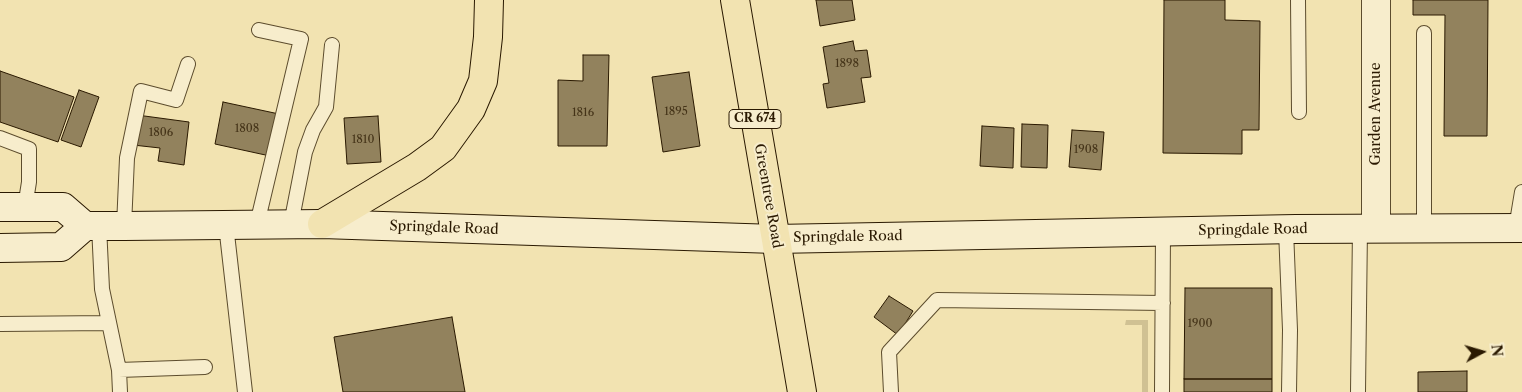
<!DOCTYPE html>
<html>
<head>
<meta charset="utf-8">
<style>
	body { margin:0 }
	#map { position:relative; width:1522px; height:392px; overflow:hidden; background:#f2e3b1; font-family:"Libre Caslon Text",serif }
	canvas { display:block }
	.north { position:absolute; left:1457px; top:327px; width:50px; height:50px; -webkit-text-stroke:4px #f7edcc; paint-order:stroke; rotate:84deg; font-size:14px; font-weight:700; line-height:20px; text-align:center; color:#2a1901 }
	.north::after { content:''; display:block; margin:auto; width:18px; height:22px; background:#2a1901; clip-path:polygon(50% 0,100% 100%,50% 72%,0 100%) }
</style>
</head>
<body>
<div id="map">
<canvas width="1522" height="392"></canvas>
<div class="north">N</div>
</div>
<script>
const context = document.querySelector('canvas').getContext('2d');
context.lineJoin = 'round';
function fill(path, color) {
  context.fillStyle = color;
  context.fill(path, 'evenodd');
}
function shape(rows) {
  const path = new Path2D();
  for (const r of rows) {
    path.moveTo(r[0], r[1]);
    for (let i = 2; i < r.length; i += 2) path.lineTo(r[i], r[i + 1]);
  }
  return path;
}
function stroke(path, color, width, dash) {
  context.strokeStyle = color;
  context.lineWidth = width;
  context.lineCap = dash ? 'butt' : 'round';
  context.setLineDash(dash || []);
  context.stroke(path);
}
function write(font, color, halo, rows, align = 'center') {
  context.font = font + ' "Libre Caslon Text",serif';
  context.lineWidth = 4;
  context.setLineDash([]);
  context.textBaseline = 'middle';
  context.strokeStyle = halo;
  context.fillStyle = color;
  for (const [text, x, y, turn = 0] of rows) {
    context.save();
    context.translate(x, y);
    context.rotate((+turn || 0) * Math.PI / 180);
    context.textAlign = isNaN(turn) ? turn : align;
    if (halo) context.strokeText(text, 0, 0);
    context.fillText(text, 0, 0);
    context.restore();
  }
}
fill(shape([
	[1126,320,1148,320,1148,392,1142,392,1142,325,1125,325]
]), '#d0c193');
const building = shape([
	[816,0,852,0,855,20,820,26,816,0],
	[1164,0,1225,0,1225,20,1260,21,1259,130,1242,130,1242,154,1163,153,1164,0],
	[1413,0,1488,0,1487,136,1444,136,1445,15,1413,15,1413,0],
	[853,41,855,51,867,50,871,77,861,78,865,102,827,108,823,84,829,83,823,47,853,41],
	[583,55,609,55,607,146,558,146,558,80,583,81,583,55],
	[0,71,74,97,58,142,0,122,0,71],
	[689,72,700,146,663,152,652,77,689,72],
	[79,90,99,97,81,147,61,140,79,90],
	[223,102,279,114,270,156,215,144,223,102],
	[137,115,189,122,184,165,158,161,160,148,133,145,137,115],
	[378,116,381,162,347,164,344,118,378,116],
	[1022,124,1048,125,1047,168,1021,167,1022,124],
	[982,126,1014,128,1013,168,980,166,982,126],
	[1072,130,1104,132,1101,170,1069,167,1072,130],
	[1185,288,1272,288,1272,379,1184,379,1185,288],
	[889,296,913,311,898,335,874,317,889,296],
	[452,317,465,392,343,392,334,337,452,317],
	[1467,371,1467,392,1418,392,1418,372,1467,371],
	[1184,379,1272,379,1272,392,1184,392,1184,379]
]);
fill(building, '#92825d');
stroke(building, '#2a1901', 1);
const lane = shape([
	[1298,0,1299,112],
	[0,138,29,149,29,182,25,207],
	[257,224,301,39,259,30],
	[291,224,305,152,313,130,326,107,332,45],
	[226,225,245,392],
	[99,226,102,289,119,370,120,392],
	[124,226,127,158,141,91,176,100,188,64],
	[1424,228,1424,33],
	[1516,228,1522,192],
	[1286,230,1290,330,1289,392],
	[0,324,108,323],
	[119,370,205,367],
	[891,392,889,352,937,300,1163,303],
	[1162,392,1163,232],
	[1358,392,1360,228]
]);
const street = shape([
	[1376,228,1376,0]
]);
const secondary = shape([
	[0,207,63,207,85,226],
	[0,248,61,247,85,226,124,226,322,224,775,239,1296,229,1522,228]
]);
const primary = shape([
	[735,0,802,392]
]);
const highway = shape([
	[322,224,417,167,443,148,471,109,483,81,488,37,489,0]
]);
stroke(lane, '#5c4c2d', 16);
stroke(street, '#5c4c2d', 30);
stroke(secondary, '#2a1901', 30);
stroke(primary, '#2a1901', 30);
stroke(highway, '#2a1901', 30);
stroke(lane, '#f7edcc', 14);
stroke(street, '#f7edcc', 28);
stroke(secondary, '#f7edcc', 28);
stroke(primary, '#f2e3b1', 28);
stroke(highway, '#f2e3b1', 28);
write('11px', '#443318', null, [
	["1898",847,64],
	["1895",676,112],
	["1816",583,113],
	["1808",247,129],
	["1806",161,133],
	["1810",363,140],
	["1908",1086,150],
	["1900",1200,324]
]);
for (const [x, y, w] of [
	[755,119,52]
]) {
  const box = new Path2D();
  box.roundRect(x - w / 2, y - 9.5, w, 19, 4);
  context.fillStyle = '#f7edcc';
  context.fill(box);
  stroke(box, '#2a1901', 1);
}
write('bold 12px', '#2a1901', null, [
	["CR 674",755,119]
]);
write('14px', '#2a1901', '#f7edcc', [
	["Garden Avenue",1376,114,-90],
	["Greentree Road",768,196,80],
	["Springdale Road",444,228,2],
	["Springdale Road",1253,230,-1],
	["Springdale Road",848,237,-1]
]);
</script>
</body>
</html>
